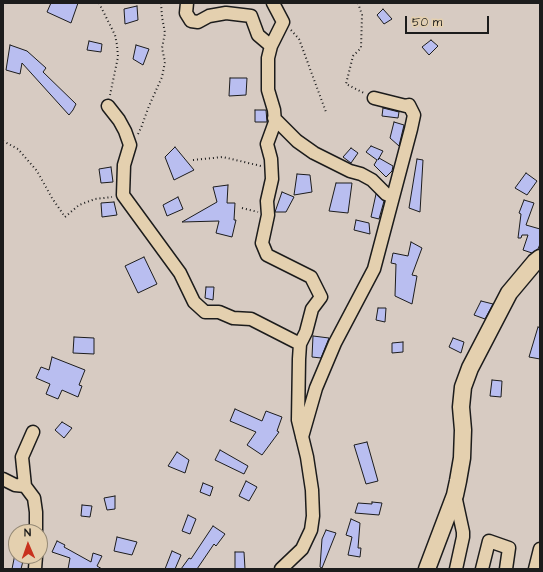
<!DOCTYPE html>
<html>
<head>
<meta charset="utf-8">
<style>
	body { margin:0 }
	#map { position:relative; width:543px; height:572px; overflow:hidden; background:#d7cbc2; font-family:"Architects Daughter",sans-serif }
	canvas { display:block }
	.frame { position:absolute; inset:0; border:4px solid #1c1c1c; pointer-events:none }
	.north { position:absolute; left:8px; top:524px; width:40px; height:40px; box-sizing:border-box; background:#e4d0af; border:1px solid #948874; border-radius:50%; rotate:358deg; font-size:11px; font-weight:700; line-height:16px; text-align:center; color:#1c1c1c }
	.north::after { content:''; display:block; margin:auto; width:14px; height:18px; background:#c8321e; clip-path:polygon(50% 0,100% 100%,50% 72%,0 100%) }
	.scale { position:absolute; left:405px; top:16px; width:84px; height:18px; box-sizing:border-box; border:2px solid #1c1c1c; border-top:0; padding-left:5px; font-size:12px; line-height:14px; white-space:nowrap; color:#1c1c1c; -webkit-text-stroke:3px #e4d0af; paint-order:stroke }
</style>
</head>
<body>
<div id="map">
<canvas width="543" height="572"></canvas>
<div class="frame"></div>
<div class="north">N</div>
<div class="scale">50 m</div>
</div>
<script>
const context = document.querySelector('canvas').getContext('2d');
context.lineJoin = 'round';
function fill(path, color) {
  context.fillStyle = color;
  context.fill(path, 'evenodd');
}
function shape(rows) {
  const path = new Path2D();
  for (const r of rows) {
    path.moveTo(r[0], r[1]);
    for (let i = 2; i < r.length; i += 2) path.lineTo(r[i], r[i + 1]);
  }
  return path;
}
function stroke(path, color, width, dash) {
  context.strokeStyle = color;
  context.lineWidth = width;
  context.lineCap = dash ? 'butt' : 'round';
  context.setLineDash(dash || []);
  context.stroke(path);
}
const building = shape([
	[51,3,78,3,71,23,47,12,51,3],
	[137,6,138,20,125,24,124,9,137,6],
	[383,9,392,19,384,24,377,15,383,9],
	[431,40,438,46,429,55,422,47,431,40],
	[89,41,102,44,101,52,87,50,89,41],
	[10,45,27,51,46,68,43,72,76,104,73,110,69,115,22,63,20,74,6,70,10,45],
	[136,45,149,49,143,65,133,59,136,45],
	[230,78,247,78,246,95,229,96,230,78],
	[383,108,399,112,398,118,382,116,383,108],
	[255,110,266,110,267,122,255,122,255,110],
	[394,122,404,125,399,146,390,138,394,122],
	[371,146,383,151,378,160,379,158,393,166,392,171,386,177,374,165,377,160,366,152,371,146],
	[175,147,194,170,174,180,165,157,175,147],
	[351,148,358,153,351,163,343,157,351,148],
	[417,159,423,160,420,212,409,208,417,159],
	[111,167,113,182,101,183,99,169,111,167],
	[526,173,537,181,527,195,515,188,526,173],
	[297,174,310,175,312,192,294,195,297,174],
	[336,183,352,183,348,213,329,211,336,183],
	[228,185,227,203,235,203,234,220,236,220,232,237,216,233,219,221,182,222,217,202,213,187,228,185],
	[282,192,294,197,286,212,275,212,282,192],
	[376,194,384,201,379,219,371,217,376,194],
	[178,197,183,209,167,216,163,205,178,197],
	[524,200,534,203,526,225,540,229,540,244,538,249,532,253,523,250,528,235,522,235,521,238,518,238,521,214,519,213,524,200],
	[114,202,117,215,102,217,101,203,114,202],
	[356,220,369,223,370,234,354,230,356,220],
	[411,242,422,248,412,275,417,276,412,304,395,296,396,264,391,263,393,253,408,256,411,242],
	[144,257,157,284,138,293,125,266,144,257],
	[206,287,214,287,213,300,205,298,206,287],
	[481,301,493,304,485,319,474,315,481,301],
	[378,308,386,308,385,322,376,320,378,308],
	[538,327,540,328,540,359,529,357,538,327],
	[313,336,329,338,321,358,312,357,313,336],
	[74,337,94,338,94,354,73,353,74,337],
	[453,338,464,342,461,353,449,347,453,338],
	[403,342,403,352,392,353,392,343,403,342],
	[52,357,85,370,79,385,82,386,78,397,62,390,58,399,46,394,50,384,36,378,41,367,49,370,52,357],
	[492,380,502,381,501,397,490,396,492,380],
	[235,409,262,421,266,411,282,417,277,431,279,432,262,455,247,445,256,432,230,421,235,409],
	[62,422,72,428,64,438,55,430,62,422],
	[367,442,378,481,366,484,354,445,367,442],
	[220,450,248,466,244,474,215,460,220,450],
	[177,452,189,460,185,473,168,466,177,452],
	[246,481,257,487,249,501,239,496,246,481],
	[203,483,213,487,210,496,200,492,203,483],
	[115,496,115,509,107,510,104,498,115,496],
	[372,502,382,503,379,515,355,513,358,503,372,504,372,502],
	[82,505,92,506,90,517,81,516,82,505],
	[188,515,196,519,190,534,182,531,188,515],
	[351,519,360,523,358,548,361,548,360,557,348,555,352,537,346,535,351,519],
	[213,526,225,534,216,546,214,544,197,569,181,569,189,558,191,559,213,526],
	[326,530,336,533,322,568,320,567,322,539,326,530],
	[117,537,137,542,132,555,114,551,117,537],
	[57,541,65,545,64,547,91,562,93,553,102,556,97,566,102,569,68,569,70,558,52,552,57,541],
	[172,551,181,555,175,569,165,569,172,551],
	[235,552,244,552,245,569,235,569,235,552],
	[15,554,16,556,24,557,21,569,12,569,15,554]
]);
fill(building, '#b9bef0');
stroke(building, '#1c1c1c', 1);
const street = shape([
	[187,3,186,13,191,21,198,22,209,16,226,13,251,16,258,35,271,46],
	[273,3,283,22,271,46,268,58,268,90,274,110,275,122,267,144,271,159,272,179,267,201,268,215,262,243,267,255,311,277,321,297,312,309,306,332,300,344,299,359,298,420,307,457,312,490,313,516,311,530,302,549,281,569],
	[108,106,119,120,125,131,130,145,124,165,123,195,180,273,194,302,205,312,219,312,233,318,251,319,300,344],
	[274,118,297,141,314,153,350,171,361,174,372,180,386,194,393,197],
	[33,432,22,457,25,486,34,498,36,512,36,532],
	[302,437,316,388,335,343,374,269,411,129,414,115,409,105,406,106,374,98],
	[3,479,15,485,25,486],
	[455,495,463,532,463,537,456,569],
	[35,569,36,556],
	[482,569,489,541,509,548,506,569],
	[535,569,540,549]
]);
const secondary = shape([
	[427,569,455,495,458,481,462,458,463,430,461,407,463,387,470,368,509,293,535,262,540,258]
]);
stroke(street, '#1c1c1c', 15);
stroke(secondary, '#1c1c1c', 19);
stroke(shape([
	[99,3,115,35,117,45,118,57,110,95],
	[358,3,362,15,361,48,353,56,346,84,364,93],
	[291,30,299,39,326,112],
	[138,134,141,128,149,106,162,77,165,62,162,48,165,33,162,17,161,3],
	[3,141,18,149,37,171,52,198,65,217,79,205,95,199,112,197],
	[193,160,223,157,261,166],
	[242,208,258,212]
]), '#1c1c1c', 2, [1, 3]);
stroke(street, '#e4d0af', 12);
stroke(secondary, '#e4d0af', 16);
</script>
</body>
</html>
